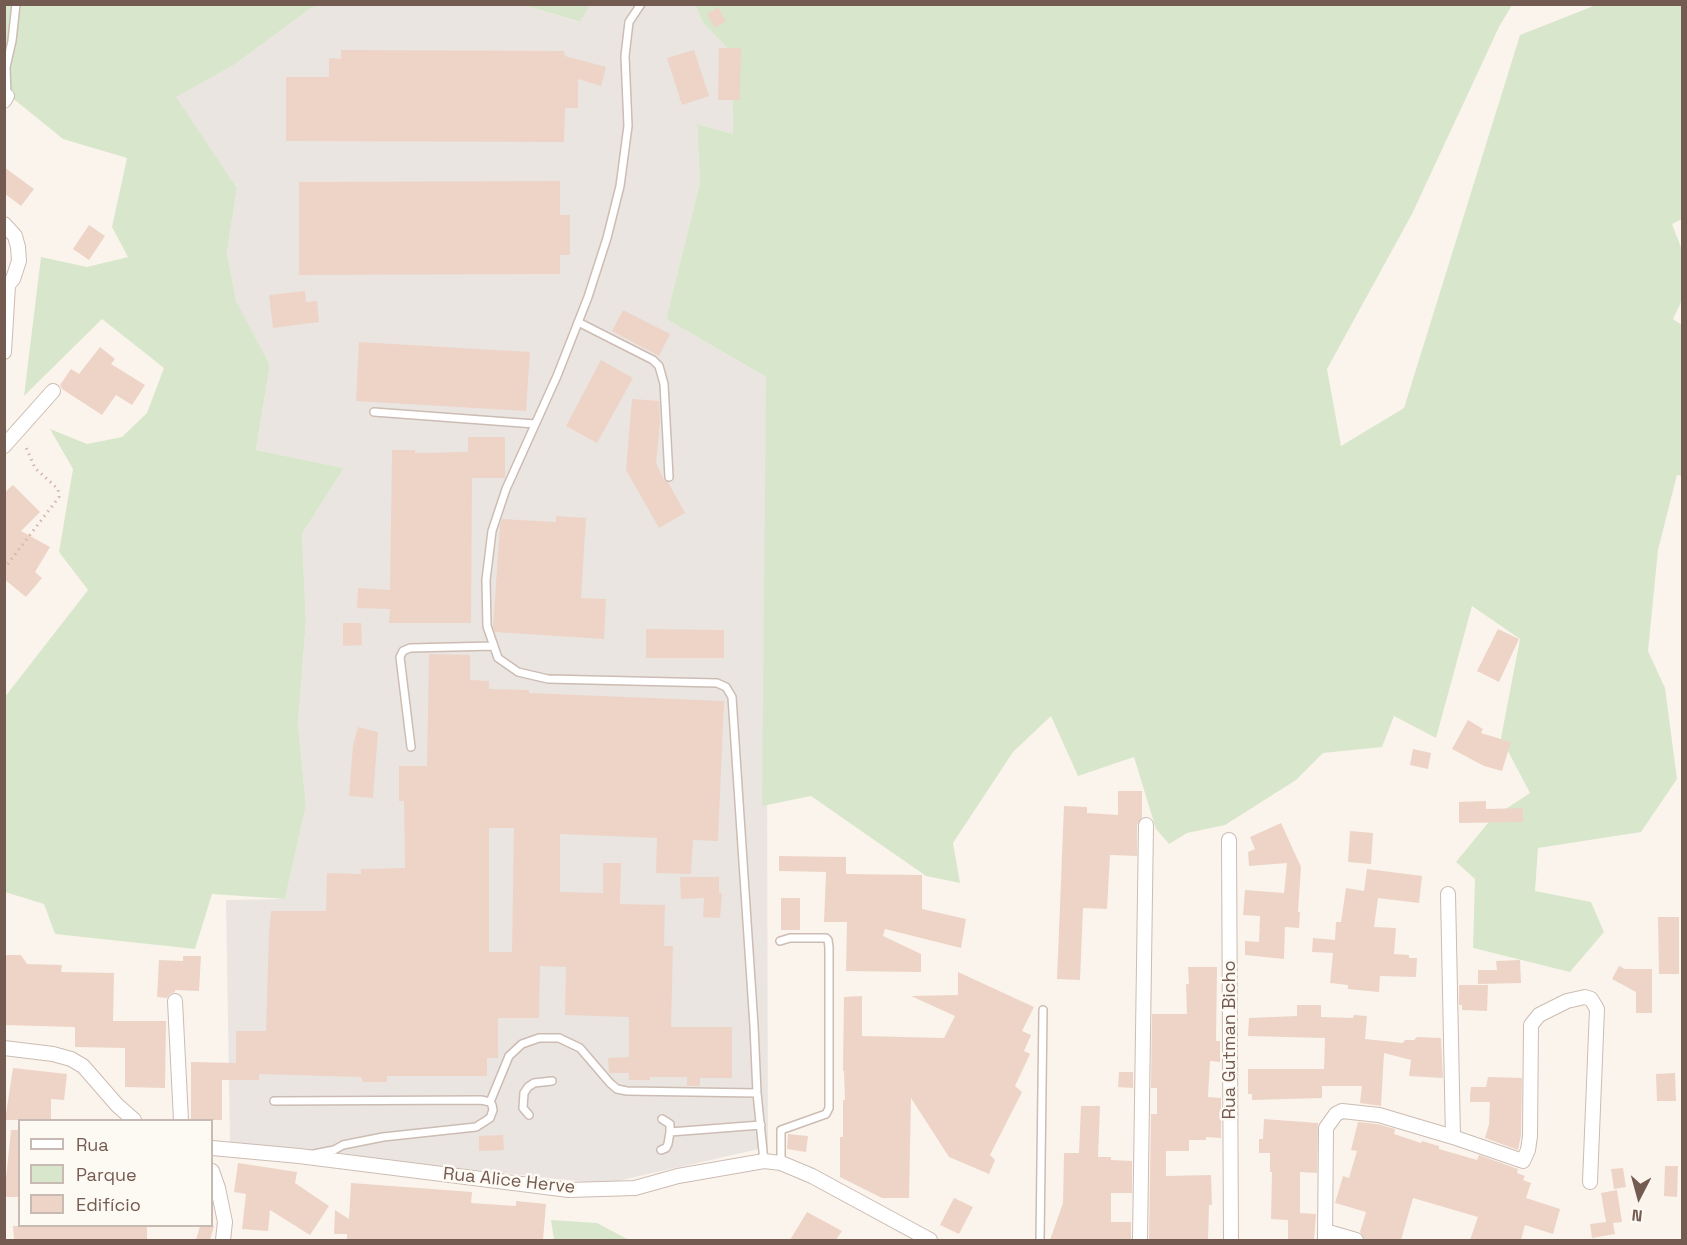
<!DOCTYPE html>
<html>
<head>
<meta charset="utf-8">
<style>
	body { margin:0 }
	#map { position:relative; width:1687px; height:1245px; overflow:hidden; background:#fbf4ec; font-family:"Space Grotesk",sans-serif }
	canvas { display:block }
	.frame { position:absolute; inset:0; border:6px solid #745b51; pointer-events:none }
	.legend { position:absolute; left:18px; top:1119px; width:195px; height:108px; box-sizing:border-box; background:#fdf9f3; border:2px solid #c6bab2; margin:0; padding:8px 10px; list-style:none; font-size:18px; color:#745b51 }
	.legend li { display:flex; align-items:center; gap:12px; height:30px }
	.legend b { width:30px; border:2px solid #c6bab2 }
	.north { position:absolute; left:1609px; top:1167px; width:60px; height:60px; -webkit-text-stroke:4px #fdf9f3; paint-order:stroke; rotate:186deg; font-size:16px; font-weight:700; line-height:24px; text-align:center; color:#745b51 }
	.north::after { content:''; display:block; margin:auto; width:21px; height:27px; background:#745b51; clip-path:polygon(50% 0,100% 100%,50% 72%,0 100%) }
</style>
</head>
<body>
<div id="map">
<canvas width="1687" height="1245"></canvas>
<div class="frame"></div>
<ul class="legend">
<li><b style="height:8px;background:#fff"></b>Rua</li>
<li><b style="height:16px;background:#d8e7cc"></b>Parque</li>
<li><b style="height:16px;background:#edd4c7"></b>Edifício</li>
</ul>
<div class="north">N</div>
</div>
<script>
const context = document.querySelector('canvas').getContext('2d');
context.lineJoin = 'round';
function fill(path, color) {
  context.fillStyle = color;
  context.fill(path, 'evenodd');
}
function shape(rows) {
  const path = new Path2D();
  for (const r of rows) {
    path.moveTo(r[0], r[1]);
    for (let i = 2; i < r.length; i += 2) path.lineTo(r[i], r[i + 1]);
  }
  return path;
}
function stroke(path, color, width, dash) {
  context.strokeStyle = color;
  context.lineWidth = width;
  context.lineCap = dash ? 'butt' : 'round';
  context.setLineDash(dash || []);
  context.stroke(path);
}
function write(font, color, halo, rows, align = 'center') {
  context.font = font + ' "Space Grotesk",sans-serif';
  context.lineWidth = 5;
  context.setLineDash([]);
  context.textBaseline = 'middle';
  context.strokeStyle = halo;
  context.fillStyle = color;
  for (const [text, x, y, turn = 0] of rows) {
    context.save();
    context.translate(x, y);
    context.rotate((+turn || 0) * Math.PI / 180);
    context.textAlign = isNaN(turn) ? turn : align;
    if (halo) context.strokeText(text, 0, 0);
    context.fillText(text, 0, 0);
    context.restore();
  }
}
fill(shape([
	[324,5,524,5,579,22,590,5,695,5,703,23,731,52,733,134,697,124,700,182,666,319,766,377,768,1147,604,1184,230,1143,226,900,285,899,306,806,298,724,306,622,302,534,344,468,256,450,270,365,236,302,227,252,237,188,175,97,234,65,311,8]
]), '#ebe5e1');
fill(shape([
	[5,5,324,5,311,8,234,65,176,97,237,188,227,252,236,301,270,365,256,450,344,468,302,534,306,622,298,724,306,806,285,899,212,894,195,949,55,934,44,904,5,892,4,698,88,590,59,552,73,469,50,429,87,444,122,437,147,413,164,368,102,319,24,396,41,257,87,267,128,257,112,227,127,158,63,139,5,92],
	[524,5,590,5,580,22],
	[695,5,1512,5,1499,27,1412,214,1327,369,1341,446,1404,408,1520,35,1596,5,1682,5,1682,219,1672,224,1682,250,1682,300,1673,319,1682,325,1682,476,1677,475,1658,550,1648,651,1665,688,1677,779,1641,832,1538,848,1535,891,1591,902,1604,932,1570,972,1473,948,1475,879,1456,862,1492,818,1530,793,1501,738,1520,639,1472,606,1436,738,1394,716,1382,747,1323,753,1296,780,1225,825,1187,833,1169,844,1156,829,1134,757,1078,776,1051,716,1013,752,953,843,960,883,926,876,811,796,762,806,766,377,666,319,700,182,697,124,733,134,731,52,703,23],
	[551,1220,597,1223,629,1240,554,1240]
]), '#d8e7cc');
fill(shape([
	[718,7,726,21,715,28,707,14],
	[719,48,741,48,740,100,718,100],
	[341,50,564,51,565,56,606,67,601,86,578,79,578,108,565,108,564,142,286,141,286,77,329,77,329,58,341,59],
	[694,50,709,96,682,105,667,58],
	[4,167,34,189,21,206,4,193],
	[560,181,560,215,570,215,570,255,560,255,560,274,299,275,299,182],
	[89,225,105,236,89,260,73,249],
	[305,291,306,302,317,301,319,322,273,328,269,295],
	[623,310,670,334,659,356,612,331],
	[359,342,530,352,526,411,356,401],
	[100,347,115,359,111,364,145,385,132,405,116,395,102,415,62,389,60,385,71,369,79,374],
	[601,360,633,378,597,443,566,426],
	[632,399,659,401,660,422,656,463,664,480,668,482,685,513,659,528,626,470],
	[468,437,505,437,505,478,472,478,471,623,389,623,390,609,357,608,358,588,390,590,392,450,415,450,415,453,468,452],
	[13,485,40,512,21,531,50,547,35,572,42,578,26,597,4,579,4,493],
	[556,516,586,518,581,598,606,599,604,639,495,632,493,628,500,525,502,519,556,522],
	[343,623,361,623,362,645,343,646],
	[646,629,724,630,724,658,646,658],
	[1498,629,1519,639,1499,682,1477,671],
	[429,654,470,655,470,680,489,681,489,689,529,690,529,693,724,701,718,841,693,840,691,874,656,873,657,838,560,834,560,892,603,893,603,863,621,863,620,904,665,905,664,946,673,946,671,1027,732,1027,732,1078,700,1078,700,1086,687,1086,687,1077,650,1077,650,1080,629,1080,629,1073,609,1073,608,1058,629,1057,629,1017,565,1015,566,967,540,966,539,1018,498,1018,498,1058,487,1058,487,1076,387,1076,387,1082,363,1082,361,1077,259,1074,259,1080,222,1080,222,1120,191,1120,191,1062,236,1063,236,1031,266,1031,269,935,271,911,326,911,327,873,361,874,361,869,405,868,404,801,399,801,399,766,427,766],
	[489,828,514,828,512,952,489,952],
	[1468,720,1483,729,1481,733,1511,742,1502,771,1484,766,1452,749],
	[358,727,378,732,373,798,349,796,353,745],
	[1413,749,1431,753,1428,769,1410,765],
	[1118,791,1142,791,1142,817,1137,825,1137,856,1110,855,1107,909,1083,908,1080,980,1057,979,1064,806,1087,807,1087,813,1118,815],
	[1486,801,1486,809,1523,808,1523,822,1459,823,1459,802],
	[1281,823,1301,867,1298,912,1300,912,1299,928,1285,927,1284,959,1245,955,1245,941,1259,942,1260,916,1243,915,1245,890,1284,893,1287,863,1249,866,1248,852,1255,849,1250,837],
	[1350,831,1373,833,1371,864,1348,862],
	[779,856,846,857,846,874,922,875,922,909,966,919,961,948,885,929,883,936,921,954,921,972,846,971,847,922,824,922,826,872,779,871],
	[1367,869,1422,876,1419,903,1378,898,1374,927,1396,928,1394,954,1409,955,1409,958,1417,958,1416,977,1380,976,1379,992,1348,989,1348,985,1330,983,1333,953,1312,952,1313,938,1335,940,1336,922,1341,922,1346,888,1364,891],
	[680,877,719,877,719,893,722,893,720,918,703,917,704,898,681,899],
	[781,898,800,898,800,930,781,930],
	[1658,917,1679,917,1679,974,1659,974],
	[4,955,21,955,27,964,62,965,61,972,114,973,113,1021,166,1021,165,1088,125,1087,125,1048,75,1047,75,1027,4,1025],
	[183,956,201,956,199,991,175,990,175,992,170,994,167,998,157,997,159,960,183,961],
	[1520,960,1521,983,1478,984,1478,970,1497,970,1496,961],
	[1619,966,1625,969,1652,969,1652,1013,1636,1013,1636,992,1612,979],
	[1188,967,1217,967,1216,1041,1220,1041,1220,1062,1210,1061,1208,1097,1221,1098,1221,1138,1206,1137,1206,1140,1189,1140,1189,1151,1166,1151,1166,1176,1211,1175,1212,1205,1209,1205,1208,1240,1149,1240,1151,1114,1157,1114,1157,1088,1151,1088,1152,1014,1187,1014,1186,984,1189,984],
	[958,972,1034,1007,1022,1031,1031,1035,1024,1051,1030,1054,1015,1086,1022,1092,990,1155,995,1160,989,1174,949,1157,911,1098,909,1198,882,1198,840,1177,840,1137,843,1137,843,1100,845,1100,844,1071,843,1071,844,997,862,996,862,1036,944,1038,955,1016,911,996,958,995],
	[1459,985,1488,985,1487,1011,1462,1010,1462,1005,1459,1005],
	[1297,1005,1321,1005,1321,1017,1353,1018,1354,1015,1367,1016,1365,1039,1403,1043,1405,1040,1414,1040,1417,1037,1441,1038,1443,1078,1409,1076,1411,1060,1384,1053,1381,1106,1360,1103,1362,1086,1322,1086,1322,1098,1252,1100,1252,1094,1248,1094,1248,1069,1324,1069,1325,1038,1248,1036,1249,1018,1297,1016],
	[13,1068,67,1074,64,1100,51,1099,51,1120,5,1120],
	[1119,1072,1133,1072,1133,1088,1118,1087],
	[1675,1073,1676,1101,1657,1101,1656,1074],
	[1488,1077,1522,1078,1521,1135,1518,1150,1485,1138,1489,1124,1490,1102,1470,1102,1470,1095,1471,1087,1486,1087],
	[1081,1106,1100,1106,1098,1157,1111,1157,1111,1160,1132,1161,1132,1193,1111,1193,1111,1222,1131,1222,1131,1240,1050,1240,1063,1203,1064,1153,1079,1153],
	[1264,1119,1318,1123,1317,1173,1300,1172,1300,1213,1316,1214,1314,1240,1288,1240,1288,1220,1271,1219,1272,1172,1270,1172,1270,1153,1259,1153,1259,1139,1263,1139],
	[1358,1122,1377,1124,1395,1129,1394,1134,1421,1143,1422,1141,1439,1146,1439,1149,1477,1160,1479,1155,1518,1169,1517,1173,1525,1176,1523,1180,1531,1183,1526,1198,1560,1209,1553,1234,1525,1225,1521,1240,1470,1240,1478,1217,1413,1198,1401,1240,1365,1240,1360,1232,1366,1212,1335,1203,1343,1176,1349,1178,1357,1151,1351,1150],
	[11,1130,20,1130,20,1197,4,1197],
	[788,1134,808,1136,806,1152,787,1149],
	[503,1135,504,1150,479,1151,479,1136],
	[238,1163,297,1172,295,1183,329,1206,310,1235,270,1210,268,1231,242,1229,246,1194,234,1192],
	[1665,1166,1678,1166,1677,1197,1664,1196],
	[1623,1168,1626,1187,1614,1189,1611,1169],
	[351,1183,472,1192,471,1203,516,1206,516,1201,546,1204,543,1240,347,1240,347,1234,334,1234,335,1210,349,1219],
	[1617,1190,1622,1222,1613,1223,1615,1234,1592,1238,1590,1224,1606,1222,1601,1193],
	[954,1198,973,1207,959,1234,940,1225],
	[807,1212,842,1231,836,1240,790,1240],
	[13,1226,147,1226,147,1239,14,1240],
	[200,1226,214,1226,210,1240,196,1240]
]), '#edd4c7');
const service = shape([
	[641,4,629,22,625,56,628,126,620,186,607,238,588,297,557,376,506,489,492,531,486,580,487,626,498,658,518,672,548,679,717,683,726,687,732,697,754,1026,757,1093,764,1161],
	[7,96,6,67,12,41,16,4],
	[578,322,653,360,659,366,664,384,669,477],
	[374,412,535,424],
	[411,747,400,657,403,651,410,648,494,646],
	[780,941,790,938,826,938,828,940,829,947,829,1108,826,1114,781,1130,781,1163],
	[274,1101,481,1100,490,1102,492,1105,493,1110,490,1118,476,1127,383,1137,343,1145,334,1150,314,1154],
	[490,1102,509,1056,522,1044,539,1038,559,1038,580,1048,610,1083,617,1089,627,1091,757,1093],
	[529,1115,523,1108,524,1093,528,1087,534,1083,552,1081],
	[662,1119,670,1124,670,1132],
	[661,1150,666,1148,668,1144,670,1132,761,1125],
	[1040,1240,1043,1010]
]);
const minor = shape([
	[4,101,7,96],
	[4,224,15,236,18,247,19,261,13,279,8,285,4,352],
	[4,446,53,391],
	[1229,840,1231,1240],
	[1448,894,1453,1137],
	[175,1001,181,1120],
	[4,1048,53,1054,71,1059,83,1066,117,1105,134,1120],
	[212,1148,299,1156,569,1190,635,1188,678,1176,764,1161,781,1163,812,1176,930,1240],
	[212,1171,218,1188,225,1222,223,1240],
	[1325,1231,1356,1240],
	[1140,1240,1146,825],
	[1325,1240,1326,1128,1336,1114,1342,1111,1379,1115,1453,1137,1523,1161,1528,1150,1530,1136,1531,1025,1539,1015,1567,1001,1585,997,1591,999,1597,1009,1590,1182]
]);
stroke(service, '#ccbcb3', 10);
stroke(minor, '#ccbcb3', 16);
stroke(shape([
	[4,569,59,497,58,489,35,468,25,445]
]), '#d2b7aa', 3, [1.5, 4.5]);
stroke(service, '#fff', 7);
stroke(minor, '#fff', 14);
write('18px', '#745b51', '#fdf9f3', [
	["Rua Gutman Bicho",1230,1040,-90],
	["Rua Alice Herve",509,1181,6]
]);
</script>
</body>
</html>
